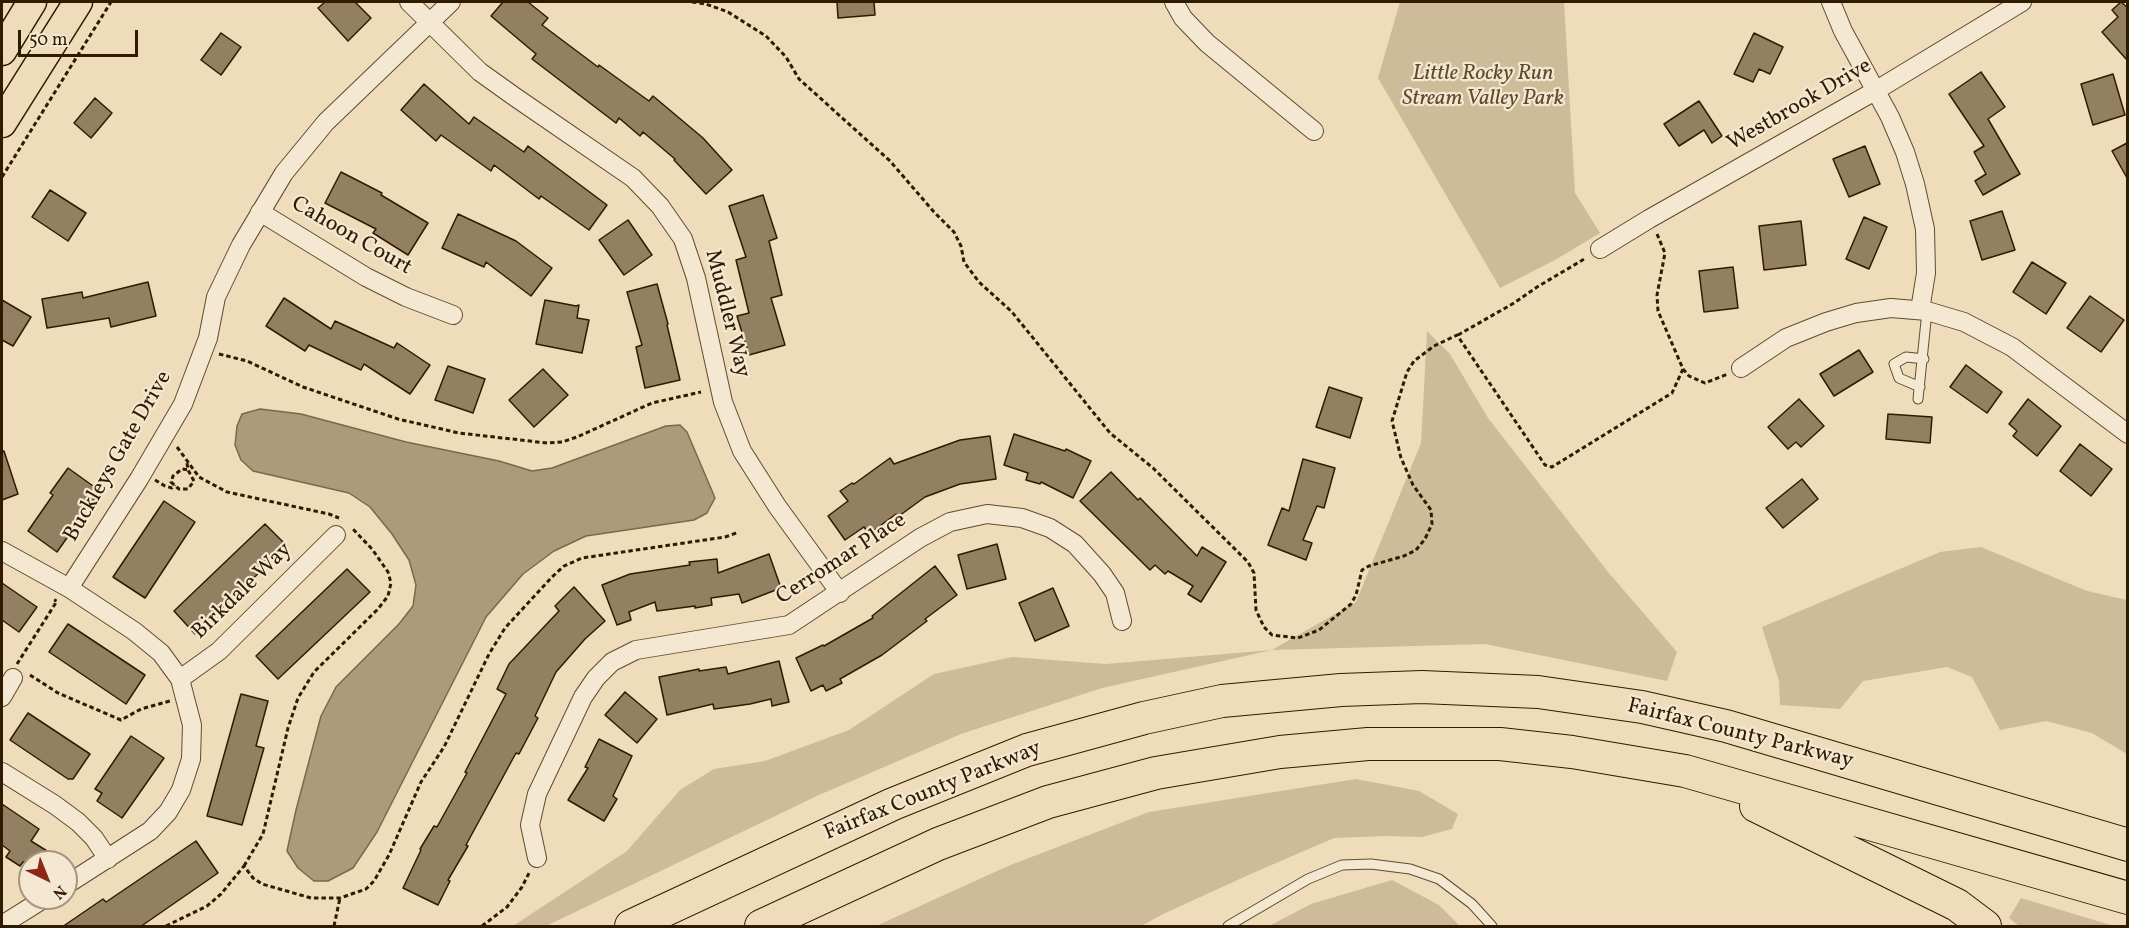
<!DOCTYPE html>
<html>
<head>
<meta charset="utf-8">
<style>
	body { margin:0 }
	#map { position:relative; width:2129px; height:928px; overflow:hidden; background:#eedcba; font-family:Vollkorn,serif }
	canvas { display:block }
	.frame { position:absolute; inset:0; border:3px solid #301b00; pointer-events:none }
	.north { position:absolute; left:18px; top:850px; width:60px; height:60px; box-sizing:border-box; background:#f4e8d2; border:2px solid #a6967e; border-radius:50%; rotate:137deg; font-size:16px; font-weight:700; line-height:24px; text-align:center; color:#301b00 }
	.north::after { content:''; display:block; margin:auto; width:21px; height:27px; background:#8f2418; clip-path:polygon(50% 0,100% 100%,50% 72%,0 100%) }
	.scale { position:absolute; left:18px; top:30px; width:120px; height:27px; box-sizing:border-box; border:3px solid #301b00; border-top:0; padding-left:8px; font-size:18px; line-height:21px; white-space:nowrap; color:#301b00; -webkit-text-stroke:4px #f4e8d2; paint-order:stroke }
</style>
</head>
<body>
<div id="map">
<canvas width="2129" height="928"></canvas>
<div class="frame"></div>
<div class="north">N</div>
<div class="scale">50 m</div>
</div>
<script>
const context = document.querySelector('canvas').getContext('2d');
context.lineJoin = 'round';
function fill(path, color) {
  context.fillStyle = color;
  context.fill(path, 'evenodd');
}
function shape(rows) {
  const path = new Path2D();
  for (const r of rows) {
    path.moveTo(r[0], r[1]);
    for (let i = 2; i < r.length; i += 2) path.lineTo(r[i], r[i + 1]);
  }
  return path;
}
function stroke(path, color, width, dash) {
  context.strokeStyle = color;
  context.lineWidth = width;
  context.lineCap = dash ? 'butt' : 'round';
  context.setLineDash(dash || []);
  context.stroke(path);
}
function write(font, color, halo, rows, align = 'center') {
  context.font = font + ' Vollkorn,serif';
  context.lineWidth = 4.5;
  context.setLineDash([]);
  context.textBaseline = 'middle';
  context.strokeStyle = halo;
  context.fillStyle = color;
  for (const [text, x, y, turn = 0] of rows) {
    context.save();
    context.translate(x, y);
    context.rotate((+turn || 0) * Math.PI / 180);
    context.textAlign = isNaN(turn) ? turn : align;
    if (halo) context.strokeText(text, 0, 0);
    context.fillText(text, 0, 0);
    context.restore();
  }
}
fill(shape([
	[1400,2,1564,2,1575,193,1600,233,1555,260,1500,288,1378,78],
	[1427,331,1450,354,1488,418,1608,572,1677,652,1667,681,1485,644,1272,650,1102,688,961,734,819,795,546,926,513,926,627,851,680,790,714,769,765,761,849,730,934,674,1012,657,1106,664,1272,650,1356,602,1421,443],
	[1981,547,2087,591,2127,600,2127,754,2092,733,2046,721,2000,730,1972,677,1947,667,1863,681,1840,709,1780,705,1779,681,1762,627,1940,552],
	[1356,779,1419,791,1458,814,1452,829,1422,837,1386,836,1334,838,1253,873,1163,914,1141,926,876,926,1008,866,1149,812],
	[1392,880,1439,905,1460,926,1269,926,1311,904],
	[2021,898,2114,926,2019,926,2009,918]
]), '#cebb9a');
const water = shape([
	[260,409,301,414,406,442,499,461,532,471,552,468,666,426,680,425,687,432,715,498,707,513,694,520,586,536,554,551,523,574,486,617,377,832,353,868,328,881,314,881,298,868,287,851,296,810,321,716,336,687,399,624,413,606,416,585,409,560,392,534,370,507,349,493,253,471,241,460,235,445,237,426,242,414,260,409]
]);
fill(water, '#ad9a7b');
stroke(water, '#7b674a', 1.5);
const building = shape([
	[325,2,355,2,371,18,348,41,318,8,325,2],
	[503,2,528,2,548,18,542,25,598,67,599,65,649,101,653,96,703,138,732,170,706,194,674,160,675,159,643,132,640,136,619,118,616,123,532,59,536,54,491,16,503,2],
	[837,2,874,2,875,15,838,18,837,2],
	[2121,2,2127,7,2127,60,2102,32,2118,17,2112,10,2121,2],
	[221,33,241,47,221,75,201,60,221,33],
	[1754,33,1783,47,1770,74,1759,69,1753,82,1734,74,1754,33],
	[1981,72,2005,107,1988,119,2020,174,1983,195,1975,181,1986,174,1974,152,1984,146,1949,94,1981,72],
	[2113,74,2125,115,2093,125,2081,84,2113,74],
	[424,84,469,124,474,117,524,152,528,146,607,205,589,230,541,196,539,199,494,165,491,171,441,135,436,141,401,110,424,84],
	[95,98,112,113,91,138,74,123,95,98],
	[1699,101,1722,136,1712,143,1704,130,1679,146,1664,124,1699,101],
	[2127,143,2127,178,2112,151,2127,143],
	[1865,146,1880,184,1849,197,1833,159,1865,146],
	[341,172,382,193,381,195,428,223,408,255,373,233,376,229,325,203,341,172],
	[50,190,86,213,68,241,32,217,50,190],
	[763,195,777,238,769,241,782,295,771,298,785,345,749,355,737,316,749,313,736,260,746,257,729,206,763,195],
	[2002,211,2015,250,1982,260,1970,221,2002,211],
	[458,214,516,241,552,268,531,296,486,262,484,267,442,248,458,214],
	[1864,217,1887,227,1869,269,1846,259,1864,217],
	[628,220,652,255,624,275,599,240,628,220],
	[1801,221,1806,265,1764,270,1759,226,1801,221],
	[2032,262,2066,283,2046,314,2013,292,2032,262],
	[1733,267,1738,308,1704,312,1699,271,1733,267],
	[148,282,156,316,111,327,109,318,47,328,42,299,82,292,83,298,148,282],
	[657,284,668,324,667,325,680,380,645,388,636,347,642,345,627,292,657,284],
	[2090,296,2124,320,2101,352,2067,328,2090,296],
	[284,298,331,329,335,321,394,348,397,343,430,365,410,394,364,364,361,370,309,345,305,351,266,326,284,298],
	[2,300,31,317,13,346,2,340,2,300],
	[545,300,576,306,579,305,577,318,589,320,582,353,536,344,545,300],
	[1859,350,1873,372,1834,396,1820,374,1859,350],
	[1966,365,2002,392,1987,413,1950,387,1966,365],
	[448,366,485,379,473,413,435,400,448,366],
	[543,369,568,395,534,427,509,400,543,369],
	[1329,387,1362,398,1350,438,1316,427,1329,387],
	[1799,399,1824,426,1801,447,1796,442,1788,449,1768,427,1799,399],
	[2028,399,2061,426,2037,456,2013,436,2017,431,2009,424,2028,399],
	[1888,414,1932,417,1930,443,1886,439,1888,414],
	[1014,434,1065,451,1066,449,1091,461,1073,498,1041,482,1040,484,1026,480,1028,473,1004,465,1014,434],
	[990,436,996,479,960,484,925,497,899,516,896,514,869,534,864,527,845,540,828,516,848,501,840,491,852,483,854,484,890,458,894,464,960,440,990,436],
	[2080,444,2112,469,2091,496,2060,471,2080,444],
	[4,451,18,494,2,500,2,452,4,451],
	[1303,459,1335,468,1324,508,1317,506,1303,540,1312,543,1306,560,1268,545,1282,508,1289,511,1303,459],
	[68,468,100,491,57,552,28,531,53,495,50,493,68,468],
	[1111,472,1138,500,1140,498,1197,556,1202,547,1226,562,1201,602,1188,594,1193,586,1168,571,1165,574,1155,565,1150,570,1080,501,1111,472],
	[1802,479,1818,499,1783,528,1766,508,1802,479],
	[164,501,195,522,145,598,113,577,164,501],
	[265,524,287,546,195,634,174,611,265,524],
	[997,544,1006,579,967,589,958,555,997,544],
	[769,554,781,588,742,603,739,594,711,598,712,605,695,608,695,606,657,611,655,602,629,612,631,620,617,625,602,585,630,574,690,565,689,562,717,559,718,573,769,554],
	[935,566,957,595,925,619,927,621,882,655,840,679,842,683,826,691,823,685,811,691,796,658,823,645,824,646,873,618,872,616,935,566],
	[347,569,370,592,278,679,256,656,347,569],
	[2,583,37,607,19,632,2,620,2,583],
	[574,587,605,621,585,639,556,672,535,716,538,718,519,754,516,753,466,845,468,846,448,880,450,881,438,905,403,888,421,850,420,849,434,826,437,827,467,773,465,772,506,694,497,689,509,664,559,611,555,606,574,587],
	[1053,588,1069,626,1035,641,1019,603,1053,588],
	[68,624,145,675,126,704,49,652,68,624],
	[779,661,789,702,772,706,771,699,750,704,714,709,713,704,667,715,659,677,699,669,699,671,726,667,728,674,779,661],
	[625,692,657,719,637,743,605,715,625,692],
	[241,694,268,701,256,746,264,748,242,825,207,816,241,694],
	[28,713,90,754,73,779,68,779,10,740,28,713],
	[131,736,164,758,122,818,97,801,102,793,95,789,131,736],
	[599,739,632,756,613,796,617,799,604,821,568,800,588,768,585,767,599,739],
	[2,804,39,829,31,841,52,854,47,862,23,862,20,866,6,857,10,851,2,845,2,804],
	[196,841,218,873,140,927,62,927,103,899,106,902,196,841]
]);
fill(building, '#937f61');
stroke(building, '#301b00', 1.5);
const lane = shape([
	[1920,387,1899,378,1894,364,1906,357,1924,359],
	[1918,399,1927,311],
	[1228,926,1308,879,1342,865,1371,864,1410,869,1439,879,1472,904,1492,926]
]);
const street = shape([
	[409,2,480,72,515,97,633,178,660,206,683,239,696,278,723,402,742,451,777,506,840,593],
	[1174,2,1183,18,1207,43,1314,131],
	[1831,2,1843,31,1890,117,1905,152,1915,184,1925,229,1926,273,1920,310],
	[260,212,366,277,406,297,453,315],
	[1600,249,1649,219,1875,91,2022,2],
	[1741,368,1786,338,1826,322,1856,313,1891,308,1927,311,1964,322,2012,347,2128,434],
	[2,551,69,588,134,631,161,653,180,679,192,725,191,759,181,790,168,812,150,831,66,885],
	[69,588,139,479,183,404,208,338,216,297,241,245,284,173,326,122,451,2],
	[180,679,219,651,336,535],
	[2,697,13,678],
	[2,772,55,805,78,822,94,838,108,859],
	[537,858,530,825,537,794,583,697,596,678,612,662,636,650,789,625,920,538,950,522,987,514,1022,518,1050,528,1075,544,1102,574,1115,593,1122,621],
	[2,925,45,898]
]);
const primary = shape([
	[2,51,32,2],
	[2,123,78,2]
]);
const highway = shape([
	[1756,806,1957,905,1985,926],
	[631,926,893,804,1027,750,1144,718,1222,701,1341,690,1422,687,1538,692,1642,707,1726,726,2128,845],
	[761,926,938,844,1048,802,1156,773,1280,752,1368,744,1500,744,1572,752,1685,771,2128,898]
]);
stroke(lane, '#604b2e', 11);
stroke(street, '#604b2e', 20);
stroke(primary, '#301b00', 31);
stroke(highway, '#301b00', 34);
stroke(shape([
	[692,2,706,4,728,12,766,36,786,57,799,79,890,161,934,212,954,232,961,246,964,262,979,282,1012,312,1110,433,1153,468,1248,562,1254,573,1256,610,1264,627,1272,635,1298,638,1319,630,1351,604,1356,595,1362,570,1369,566,1404,556,1416,550,1425,539,1432,524,1431,510,1413,485,1401,458,1392,421,1407,372,1414,361,1434,346,1457,335,1545,465,1552,467,1672,393,1683,369],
	[2,177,111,2],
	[1657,234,1665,253,1657,295,1658,311,1683,369,1689,376,1705,383,1728,374],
	[1458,335,1514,303,1537,287,1586,258],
	[219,354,247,361,303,387,398,419,459,433,547,443,562,442,577,437,652,403,701,392],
	[177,447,199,477,227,492,329,514,339,518],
	[187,463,188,470,194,481,188,489,179,489,171,482,173,476,182,469,188,470],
	[155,480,165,486,172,488,175,485],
	[17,664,57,601,54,600],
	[30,675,58,693,121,720,141,709,170,701],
	[244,866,263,834,288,728,298,698,314,672,378,609,388,596,391,583,388,572,372,549,352,528],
	[166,926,207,906,221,894,244,866,253,878,262,884,311,898,340,898,366,889,374,881,389,855,421,782,444,747,489,654,505,628,552,577,564,566,582,558,725,537,739,532],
	[334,926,340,898],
	[482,926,507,907,522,887,529,873]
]), '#301b00', 3, [4.5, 3]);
stroke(lane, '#f4e8d2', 9);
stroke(street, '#f4e8d2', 18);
stroke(primary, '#eedcba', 28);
stroke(highway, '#eedcba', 32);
write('italic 22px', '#5f4b2e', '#f4e8d2', [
	["Little Rocky Run",1483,75],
	["Stream Valley Park",1483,100]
]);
write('22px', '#301b00', '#f4e8d2', [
	["Westbrook Drive",1800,106,-30],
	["Cahoon Court",351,237,30],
	["Muddler Way",726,314,76],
	["Buckleys Gate Drive",119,457,-60],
	["Cerromar Place",842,560,-33],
	["Birkdale Way",243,592,-44],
	["Fairfax County Parkway",1740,735,14],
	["Fairfax County Parkway",933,792,-22]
]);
</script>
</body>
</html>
